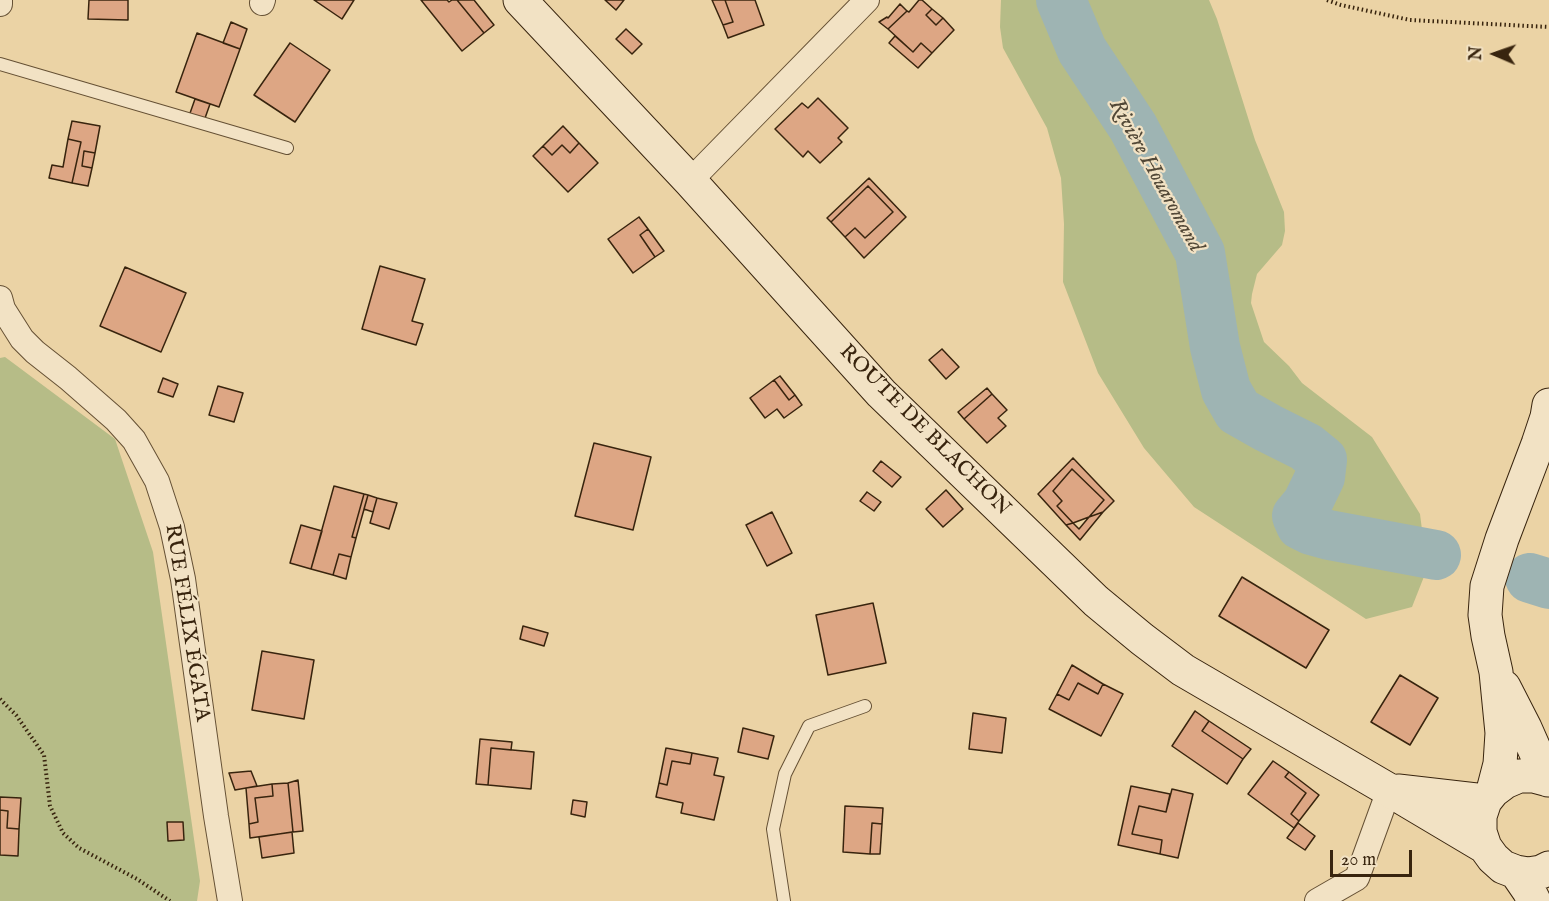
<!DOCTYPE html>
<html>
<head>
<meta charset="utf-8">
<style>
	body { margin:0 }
	#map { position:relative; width:1549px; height:901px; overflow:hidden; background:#ebd3a5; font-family:"IM FELL English",serif }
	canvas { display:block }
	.north { position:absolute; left:1465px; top:24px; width:60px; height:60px; -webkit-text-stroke:4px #f2e2c4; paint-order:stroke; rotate:272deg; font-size:16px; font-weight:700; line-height:24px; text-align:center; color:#38240e }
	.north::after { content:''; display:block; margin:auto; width:21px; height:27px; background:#38240e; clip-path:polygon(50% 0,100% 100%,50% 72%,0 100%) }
	.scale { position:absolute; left:1330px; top:850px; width:82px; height:27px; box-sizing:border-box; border:3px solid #38240e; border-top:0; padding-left:8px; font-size:18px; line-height:21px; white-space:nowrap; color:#38240e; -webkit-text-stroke:4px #f2e2c4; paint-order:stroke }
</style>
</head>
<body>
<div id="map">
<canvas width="1549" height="901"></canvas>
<div class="north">N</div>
<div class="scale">20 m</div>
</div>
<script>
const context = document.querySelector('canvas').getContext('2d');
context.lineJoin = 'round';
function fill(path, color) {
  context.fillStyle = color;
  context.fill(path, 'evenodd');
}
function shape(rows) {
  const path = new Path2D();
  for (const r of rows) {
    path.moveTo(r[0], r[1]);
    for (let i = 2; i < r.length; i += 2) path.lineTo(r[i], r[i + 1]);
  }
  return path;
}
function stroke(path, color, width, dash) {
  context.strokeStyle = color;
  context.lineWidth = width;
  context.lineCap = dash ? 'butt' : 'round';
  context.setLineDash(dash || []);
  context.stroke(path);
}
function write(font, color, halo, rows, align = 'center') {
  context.font = font + ' "IM FELL English",serif';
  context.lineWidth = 4.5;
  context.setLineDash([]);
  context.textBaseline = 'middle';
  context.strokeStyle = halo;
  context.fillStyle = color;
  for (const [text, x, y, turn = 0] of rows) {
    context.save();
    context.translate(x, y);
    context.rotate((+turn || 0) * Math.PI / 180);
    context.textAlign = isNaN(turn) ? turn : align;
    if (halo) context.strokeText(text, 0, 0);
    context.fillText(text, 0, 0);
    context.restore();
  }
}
fill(shape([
	[1001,0,1209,0,1217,19,1255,140,1284,212,1285,231,1282,245,1257,274,1252,294,1251,303,1264,342,1289,366,1302,383,1372,437,1420,514,1427,569,1412,607,1366,619,1194,507,1144,448,1098,373,1063,282,1064,224,1061,178,1047,128,1003,48,1000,27],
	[5,357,115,439,153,552,200,881,197,901,0,901,0,358]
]), '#b6bc87');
stroke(shape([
	[1061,0,1082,50,1133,127,1200,253,1215,347,1226,390,1238,411,1268,428,1306,447,1322,460,1320,477,1307,504,1297,516,1301,525,1311,530,1329,535,1436,555],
	[1530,578,1549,584]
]), '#9eb4b3', 50);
const building = shape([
	[89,0,128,0,128,20,88,19,89,0],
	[314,0,354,0,342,19,314,0],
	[421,0,447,0,449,2,452,0,457,0,484,33,462,51,421,0],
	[457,0,474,0,494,25,484,33,457,0],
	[605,0,624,0,616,10,605,0],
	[712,0,725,0,733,22,723,25,712,0],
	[725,0,755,0,764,25,728,38,723,25,733,22,725,0],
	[919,0,922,0,932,9,926,15,936,25,943,18,954,30,932,53,921,43,913,52,888,29,907,11,909,12,919,0],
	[900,4,907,11,888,29,879,22,887,17,888,18,900,4],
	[932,9,943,18,936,25,926,15,932,9],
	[231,22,247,29,240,49,223,43,231,22],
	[626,29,642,44,632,54,616,39,626,29],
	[197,33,240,49,219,107,176,92,197,33],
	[895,36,913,52,921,43,932,53,918,68,889,43,895,36],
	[290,43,330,70,295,122,254,95,290,43],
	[818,98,848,128,838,138,842,142,820,163,808,151,803,157,775,129,802,103,808,108,818,98],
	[195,99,210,104,204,121,189,116,195,99],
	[72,121,100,126,95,153,84,151,82,166,92,168,88,186,72,183,81,142,68,139,72,121],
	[563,126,579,143,570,153,562,145,552,155,543,146,563,126],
	[68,139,81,142,72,183,49,178,52,165,63,167,68,139],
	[579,143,598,163,568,192,533,156,543,146,552,155,562,145,570,153,579,143],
	[84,151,95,153,92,168,82,166,84,151],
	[869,178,906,217,864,258,845,237,855,228,865,238,893,212,868,186,831,222,827,218,869,178],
	[868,186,893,212,865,238,855,228,845,237,831,222,868,186],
	[639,217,648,229,640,235,655,257,633,273,608,239,639,217],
	[648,229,664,251,655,257,640,235,648,229],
	[380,266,425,279,412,321,423,324,416,345,362,329,380,266],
	[125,267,186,293,161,352,100,326,125,267],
	[942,349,959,367,946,379,929,360,942,349],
	[780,376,795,395,789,400,774,380,780,376],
	[163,378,178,384,173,397,158,392,163,378],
	[774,380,789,400,795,395,802,405,784,418,777,409,765,418,750,398,774,380],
	[218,386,243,393,234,422,209,415,218,386],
	[987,388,992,394,964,419,958,412,987,388],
	[992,394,1007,410,998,418,1006,426,987,443,964,419,992,394],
	[594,443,651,457,633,530,575,516,594,443],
	[1073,458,1114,501,1103,512,1089,517,1104,500,1072,469,1053,491,1062,501,1057,506,1073,523,1066,525,1038,494,1073,458],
	[881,461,901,477,892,487,873,471,881,461],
	[1072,469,1104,500,1089,517,1073,523,1057,506,1062,501,1053,491,1072,469],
	[334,486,364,494,352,537,356,538,351,557,339,554,333,575,311,569,334,486],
	[946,490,963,509,943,527,926,509,946,490],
	[867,492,881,502,874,511,860,501,867,492],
	[364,494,368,495,356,538,352,537,364,494],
	[368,495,377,498,373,512,364,509,368,495],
	[377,498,397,503,389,529,370,523,377,498],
	[772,512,792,553,767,566,746,525,772,512],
	[1103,512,1080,540,1066,525,1073,523,1079,529,1089,517,1103,512],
	[301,525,322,531,311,569,290,563,301,525],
	[339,554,351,557,346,579,333,575,339,554],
	[1242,577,1329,630,1306,668,1219,616,1242,577],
	[873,603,886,663,828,675,816,615,873,603],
	[523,626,548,633,544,646,520,639,523,626],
	[262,651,314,660,304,719,252,710,262,651],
	[1072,665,1103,684,1098,694,1078,683,1069,700,1057,694,1072,665],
	[1400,675,1438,698,1410,745,1371,722,1400,675],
	[1078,683,1098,694,1103,684,1123,694,1101,736,1049,709,1057,694,1069,700,1078,683],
	[1195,711,1209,721,1202,731,1243,759,1227,784,1172,746,1195,711],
	[973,713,1006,718,1002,753,969,749,973,713],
	[1209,721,1251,749,1243,759,1202,731,1209,721],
	[743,728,774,736,768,759,738,752,743,728],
	[480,739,512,742,511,750,491,748,488,785,476,784,480,739],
	[491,748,534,752,531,789,488,785,491,748],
	[666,748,692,753,690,764,672,761,667,785,659,783,666,748],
	[692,753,718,758,714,775,724,777,714,820,681,813,683,803,656,797,659,783,667,785,672,761,690,764,692,753],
	[1273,761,1289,772,1285,777,1306,793,1291,814,1299,821,1294,828,1248,794,1273,761],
	[251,771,257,786,235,790,229,773,251,771],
	[1289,772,1319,795,1299,821,1291,814,1306,793,1285,777,1289,772],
	[298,780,303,831,293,832,288,783,298,780],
	[288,783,293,832,250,838,249,824,258,822,255,798,273,796,272,784,288,783],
	[272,784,273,796,255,798,258,822,249,824,246,788,272,784],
	[1131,786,1170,794,1166,812,1139,806,1132,834,1162,840,1160,854,1118,845,1131,786],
	[1172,789,1193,794,1178,858,1160,854,1162,840,1132,834,1139,806,1166,812,1172,789],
	[0,797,21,798,19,829,7,828,8,811,0,810,0,797],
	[573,800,587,802,585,817,571,814,573,800],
	[845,806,883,808,882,824,872,823,870,854,843,852,845,806],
	[0,810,8,811,7,828,19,829,18,856,0,855,0,810],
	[167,822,183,822,184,840,168,841,167,822],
	[872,823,882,824,880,854,870,854,872,823],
	[1298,823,1315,836,1305,850,1287,838,1298,823],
	[292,832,294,853,262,858,259,837,292,832]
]);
fill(building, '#dda684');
stroke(building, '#38240e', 1.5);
const lane = shape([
	[0,64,287,148],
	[784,901,773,829,785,774,809,726,865,706]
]);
const street = shape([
	[262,3,263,0],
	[0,4,0,0],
	[690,181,867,0],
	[0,298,3,309,22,339,35,352,68,378,116,420,134,440,157,481,172,527,183,579,216,816,230,901],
	[1317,901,1357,878,1389,790]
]);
const secondary = shape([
	[520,0,690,181,881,393,1096,601,1142,639,1183,670,1389,790,1485,847],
	[1504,687,1525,728,1548,780],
	[1549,780,1534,776,1519,776,1505,782,1493,791,1485,801,1480,816,1480,832,1485,847,1493,858,1503,867,1516,872,1528,874,1541,872,1549,868],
	[1398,791,1485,801],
	[1493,791,1500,764,1502,733,1496,672,1488,636,1485,615,1487,586,1502,539,1538,444,1547,417,1549,405],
	[1516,872,1529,891,1534,901]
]);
stroke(lane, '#655034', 14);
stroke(street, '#655034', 26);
stroke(secondary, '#38240e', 35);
stroke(shape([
	[1327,0,1341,5,1410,20,1549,27],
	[0,699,16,715,44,755,50,806,63,833,79,848,137,879,170,901]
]), '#38240e', 4, [1.5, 3]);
stroke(lane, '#f2e2c4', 12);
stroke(street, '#f2e2c4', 24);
stroke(secondary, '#f2e2c4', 33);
write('21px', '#38240e', '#f2e2c4', [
	["ROUTE DE BLACHON",924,431,45],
	["RUE FÉLIX ÉGATA",186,623,81]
]);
write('italic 22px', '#524837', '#f2e2c4', [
	["Rivière Houaromand",1155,176,61]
]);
</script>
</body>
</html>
